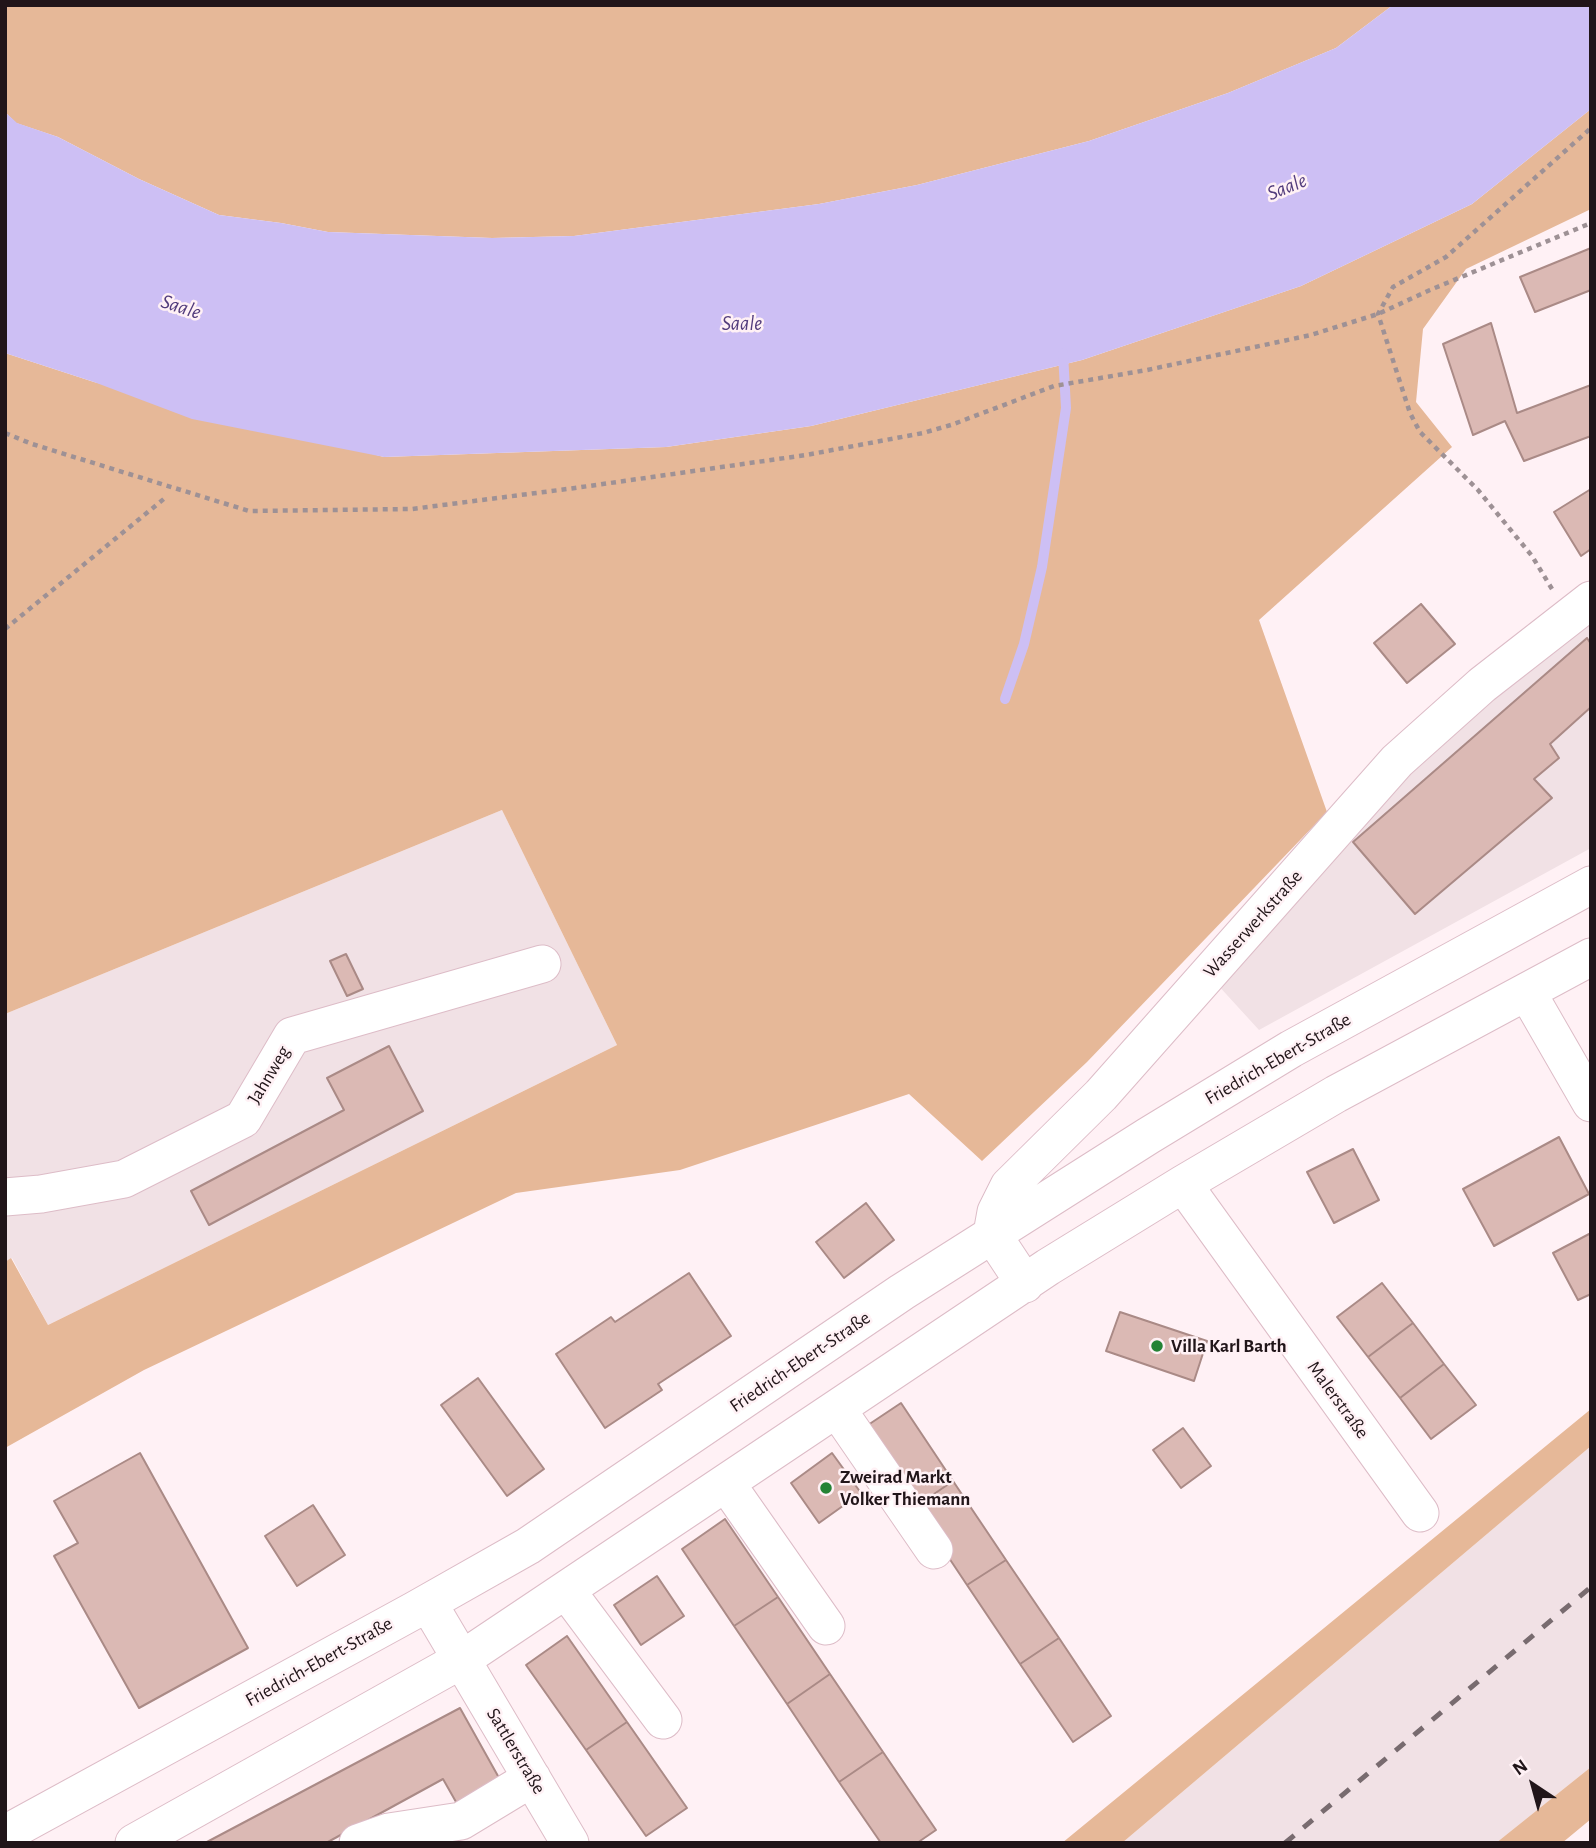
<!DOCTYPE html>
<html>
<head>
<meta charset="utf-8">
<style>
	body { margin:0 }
	#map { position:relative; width:1596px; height:1848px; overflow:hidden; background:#fff1f5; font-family:"Alegreya Sans",sans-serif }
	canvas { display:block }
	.frame { position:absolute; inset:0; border:7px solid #211519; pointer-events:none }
	.north { position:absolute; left:1498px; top:1750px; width:70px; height:70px; -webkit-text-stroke:5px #fff1f5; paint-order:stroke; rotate:324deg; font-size:19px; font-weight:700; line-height:28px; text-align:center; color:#211519 }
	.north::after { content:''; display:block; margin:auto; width:24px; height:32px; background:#211519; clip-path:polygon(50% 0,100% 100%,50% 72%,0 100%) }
</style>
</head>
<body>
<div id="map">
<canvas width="1596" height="1848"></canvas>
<div class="frame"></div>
<div class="north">N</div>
</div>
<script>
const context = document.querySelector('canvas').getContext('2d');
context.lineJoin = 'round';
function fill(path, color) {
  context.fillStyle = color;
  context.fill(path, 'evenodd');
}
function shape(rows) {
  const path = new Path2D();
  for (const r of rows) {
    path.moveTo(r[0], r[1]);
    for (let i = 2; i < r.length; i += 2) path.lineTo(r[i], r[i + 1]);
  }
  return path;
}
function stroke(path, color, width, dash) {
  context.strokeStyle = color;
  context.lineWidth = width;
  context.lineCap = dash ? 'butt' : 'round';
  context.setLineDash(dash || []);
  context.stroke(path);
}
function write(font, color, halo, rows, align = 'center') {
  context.font = font + ' "Alegreya Sans",sans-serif';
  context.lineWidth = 5;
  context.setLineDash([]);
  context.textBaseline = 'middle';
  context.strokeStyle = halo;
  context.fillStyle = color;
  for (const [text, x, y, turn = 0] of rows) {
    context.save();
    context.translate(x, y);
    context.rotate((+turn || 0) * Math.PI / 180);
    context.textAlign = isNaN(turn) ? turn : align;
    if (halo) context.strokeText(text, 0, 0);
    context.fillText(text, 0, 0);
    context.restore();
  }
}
fill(shape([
	[1591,617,1591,848,1259,1030,1216,983,1346,833,1474,706],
	[502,810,617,1045,48,1325,12,1258,5,1262,5,1014],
	[1591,1446,1591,1767,1496,1843,1122,1843]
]), '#f1e1e5');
fill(shape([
	[5,5,1393,5,1336,48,1228,93,1089,141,917,185,819,204,574,236,492,238,328,232,281,223,219,215,139,179,58,137,16,123,5,112],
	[1591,109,1591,209,1466,269,1423,329,1416,402,1452,447,1259,620,1327,812,1087,1062,982,1161,909,1094,680,1170,516,1193,144,1370,5,1448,5,1262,11,1258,48,1325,617,1045,502,810,5,1014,5,353,94,382,384,457,666,447,811,426,1082,360,1301,286,1472,204],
	[1591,1409,1591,1446,1122,1843,1062,1843],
	[1591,1767,1591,1819,1562,1843,1496,1843]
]), '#e6b898');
fill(shape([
	[1393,5,1591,5,1591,109,1472,204,1301,286,1082,360,811,426,666,447,384,457,192,419,94,382,5,353,5,112,17,123,58,137,139,179,219,215,281,223,328,232,492,238,574,236,819,204,917,185,1089,141,1228,93,1336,48]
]), '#cdbff4');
stroke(shape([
	[1005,699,1024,644,1042,567,1066,408,1063,353]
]), '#cdbff4', 10);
const building = shape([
	[1591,248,1591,290,1535,312,1520,277,1591,248],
	[1491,323,1517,413,1591,385,1591,436,1524,461,1505,421,1473,435,1443,344,1491,323],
	[1591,489,1591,549,1581,556,1554,512,1591,489],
	[1421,604,1455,644,1407,683,1374,643,1421,604],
	[1587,638,1591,644,1591,707,1550,744,1559,758,1534,779,1552,798,1415,914,1353,842,1587,638],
	[346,954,363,989,347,996,330,961,346,954],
	[389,1046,423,1111,209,1225,191,1191,344,1110,327,1078,389,1046],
	[1559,1137,1589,1194,1494,1246,1463,1189,1559,1137],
	[1353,1149,1379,1200,1334,1223,1307,1172,1353,1149],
	[866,1203,894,1240,844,1278,816,1242,866,1203],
	[1591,1233,1591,1294,1578,1300,1553,1253,1591,1233],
	[689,1273,731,1336,658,1384,662,1390,605,1428,556,1354,611,1317,615,1322,689,1273],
	[1382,1283,1413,1323,1368,1357,1337,1317,1382,1283],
	[1120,1312,1207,1341,1194,1381,1106,1351,1120,1312],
	[1413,1323,1444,1364,1400,1398,1368,1357,1413,1323],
	[1444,1364,1476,1405,1431,1439,1400,1398,1444,1364],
	[478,1378,544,1469,507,1496,441,1405,478,1378],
	[901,1403,953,1481,915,1507,862,1429,901,1403],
	[1183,1428,1211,1466,1181,1488,1153,1450,1183,1428],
	[140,1453,248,1648,139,1708,54,1556,78,1543,54,1501,140,1453],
	[832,1453,861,1493,819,1523,791,1483,832,1453],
	[953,1481,1006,1560,967,1585,915,1507,953,1481],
	[313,1505,345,1555,297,1586,265,1536,313,1505],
	[725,1519,778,1597,734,1626,682,1549,725,1519],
	[1006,1560,1059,1638,1020,1664,967,1585,1006,1560],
	[657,1576,684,1616,641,1645,614,1605,657,1576],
	[778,1597,830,1674,787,1704,734,1626,778,1597],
	[567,1636,627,1722,586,1750,526,1665,567,1636],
	[1059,1638,1111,1716,1073,1742,1020,1664,1059,1638],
	[830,1674,883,1752,839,1782,787,1704,830,1674],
	[460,1708,503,1785,460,1809,443,1779,326,1843,205,1843,460,1708],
	[627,1722,687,1808,646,1836,586,1750,627,1722],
	[883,1752,936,1830,917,1843,881,1843,839,1782,883,1752]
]);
fill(building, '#dbb9b4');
stroke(building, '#aa8a86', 2);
const minor = shape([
	[1527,992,1591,1103],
	[1183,1184,1420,1513],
	[5,1197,41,1194,124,1179,243,1119,292,1036,542,964],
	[1025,1284,992,1234,996,1212,1009,1186,1101,1095,1397,761,1482,685,1591,600],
	[837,1409,934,1550],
	[726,1483,826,1626],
	[566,1590,663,1720],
	[428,1603,570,1843],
	[5,1834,415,1610,528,1546,902,1292,1148,1136,1291,1049,1591,885],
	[134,1843,461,1660,1048,1267,1183,1184,1336,1094,1591,957],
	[358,1843,389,1832,461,1821,532,1778]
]);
stroke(minor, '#ddbcc7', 39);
stroke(shape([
	[5,433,32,444,249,511,412,509,575,488,806,455,923,433,951,425,1054,386,1147,370,1311,335,1378,314,1430,290,1591,223],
	[1552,589,1532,556,1478,490,1420,432,1410,413,1378,314,1393,287,1446,257,1591,128],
	[5,629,165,498]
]), '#9e9195', 4.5, [5, 5]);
stroke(minor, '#fff', 37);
stroke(shape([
	[1285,1843,1591,1587]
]), '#786b6f', 5, [12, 12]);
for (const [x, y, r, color] of [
	[1157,1346,7,"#248335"],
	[826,1488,7,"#248335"]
]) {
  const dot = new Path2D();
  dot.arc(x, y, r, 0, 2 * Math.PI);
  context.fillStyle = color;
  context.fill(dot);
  stroke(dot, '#fff1f5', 2.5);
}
write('19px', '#211519', '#fff1f5', [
	["Wasserwerkstraße",1253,924,-48],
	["Friedrich-Ebert-Straße",1278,1059,-30],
	["Jahnweg",269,1075,-59],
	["Friedrich-Ebert-Straße",800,1362,-34],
	["Malerstraße",1338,1400,54],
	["Friedrich-Ebert-Straße",319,1662,-29],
	["Sattlerstraße",516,1751,59]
]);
write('bold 19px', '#211519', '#fff1f5', [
	["Villa Karl Barth",1171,1346],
	["Zweirad Markt",840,1477],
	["Volker Thiemann",840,1499]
], 'left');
write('italic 21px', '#523c7c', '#fff1f5', [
	["Saale",1287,187,-22],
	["Saale",181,307,18],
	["Saale",742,324]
]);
</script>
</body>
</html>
